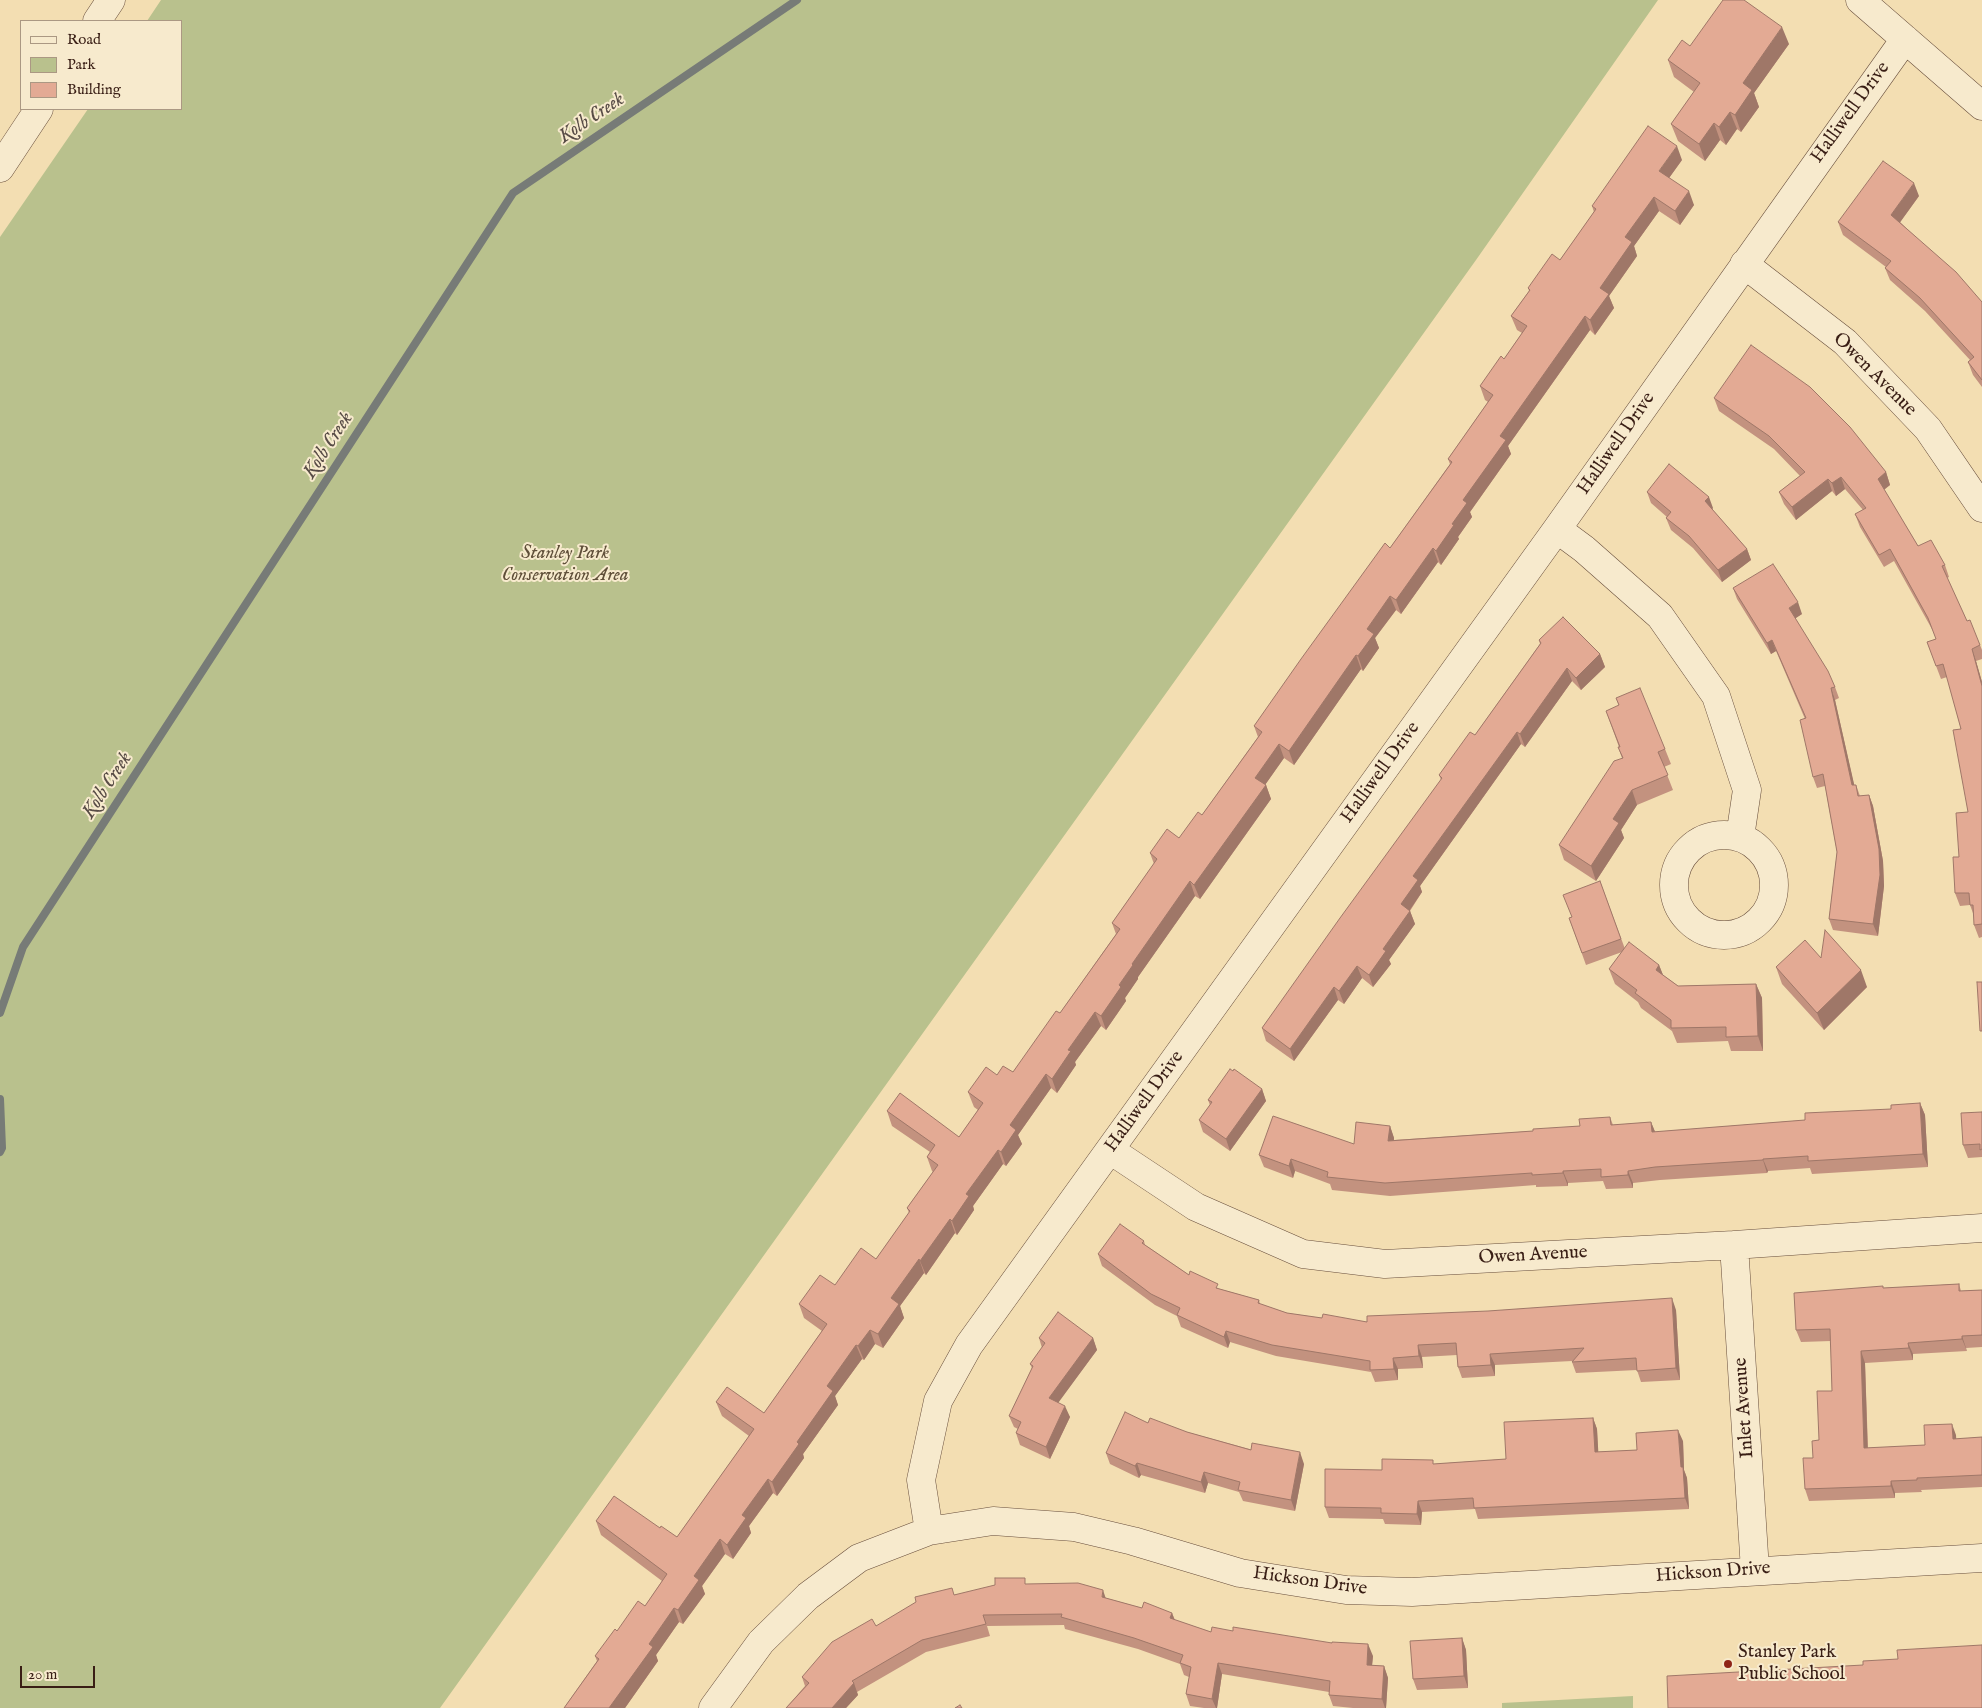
<!DOCTYPE html>
<html>
<head>
<meta charset="utf-8">
<style>
	body { margin:0 }
	#map { position:relative; width:1982px; height:1708px; overflow:hidden; background:#f3deb2; font-family:"IM FELL English",serif }
	canvas { display:block }
	.legend { position:absolute; left:20px; top:20px; width:162px; height:90px; box-sizing:border-box; background:#f7eacd; border:1px solid #ab9883; margin:0; padding:6px 9px; list-style:none; font-size:15px; color:#391e15 }
	.legend li { display:flex; align-items:center; gap:10px; height:25px }
	.legend b { width:25px; border:1px solid #ab9883 }
	.scale { position:absolute; left:20px; top:1666px; width:75px; height:22px; box-sizing:border-box; border:2px solid #391e15; border-top:0; padding-left:6px; font-size:15px; line-height:18px; white-space:nowrap; color:#391e15; -webkit-text-stroke:4px #f7eacd; paint-order:stroke }
</style>
</head>
<body>
<div id="map">
<canvas width="1982" height="1708"></canvas>
<ul class="legend">
<li><b style="height:6px;background:#f7eacd"></b>Road</li>
<li><b style="height:14px;background:#b9c18d"></b>Park</li>
<li><b style="height:14px;background:#e3aa94"></b>Building</li>
</ul>
<div class="scale">20 m</div>
</div>
<script>
const context = document.querySelector('canvas').getContext('2d');
context.lineJoin = 'round';
function fill(path, color) {
  context.fillStyle = color;
  context.fill(path, 'evenodd');
}
function shape(rows) {
  const path = new Path2D();
  for (const r of rows) {
    if (r.length === 3) {
      path.moveTo(r[0] + r[2], r[1]);
      path.arc(r[0], r[1], r[2], 0, 2 * Math.PI);
      continue;
    }
    path.moveTo(r[0], r[1]);
    for (let i = 2; i < r.length; i += 2) path.lineTo(r[i], r[i + 1]);
  }
  return path;
}
function stroke(path, color, width, dash) {
  context.strokeStyle = color;
  context.lineWidth = width;
  context.lineCap = dash ? 'butt' : 'round';
  context.setLineDash(dash || []);
  context.stroke(path);
}
function write(font, color, halo, rows, align = 'center') {
  context.font = font + ' "IM FELL English",serif';
  context.lineWidth = 4;
  context.setLineDash([]);
  context.textBaseline = 'middle';
  context.strokeStyle = halo;
  context.fillStyle = color;
  for (const [text, x, y, turn = 0] of rows) {
    context.save();
    context.translate(x, y);
    context.rotate((+turn || 0) * Math.PI / 180);
    context.textAlign = isNaN(turn) ? turn : align;
    if (halo) context.strokeText(text, 0, 0);
    context.fillText(text, 0, 0);
    context.restore();
  }
}
fill(shape([
	[161,0,1658,0,1476,260,440,1708,0,1708,0,237,88,109,181,109,181,21,147,21],
	[1633,1696,1633,1708,1502,1708,1502,1703]
]), '#b9c18d');
stroke(shape([
	[0,1013,23,947,513,193,797,0],
	[0,1099,2,1148,0,1152]
]), '#777b77', 8);
const minor = shape([
	[1860,0,1982,106],
	[97,21,111,0],
	[0,168,39,109],
	[1744,264,1845,342,1928,429,1982,508],
	[1557,529,1584,549,1660,616,1716,696,1747,790,1740,837],
	[1724,885,50],
	[1110,1150,1196,1207,1303,1254,1385,1264,1734,1245,1982,1228],
	[1734,1245,1755,1570],
	[929,1531,921,1480,938,1401,969,1345,1557,529,1905,39],
	[713,1708,761,1642,808,1596,859,1558,929,1531,993,1521,1074,1527,1133,1541,1240,1573,1346,1590,1412,1592,1982,1558]
]);
stroke(minor, '#684e3c', 29);
stroke(minor, '#f7eacd', 28);
fill(shape([
	[1789,44,1754,93,1759,107,1741,132,1737,129,1726,145,1720,140,1705,161,1678,141,1671,124,1694,92,1674,77,1668,60,1690,46],
	[1682,160,1669,178,1694,205,1680,225,1659,211,1634,246,1637,256,1609,296,1614,308,1595,335,1590,330,1508,446,1511,454,1470,512,1472,517,1458,537,1459,539,1441,565,1438,562,1401,614,1396,610,1375,638,1379,648,1363,671,1361,669,1294,765,1284,758,1265,785,1266,785,1271,799,1200,899,1195,896,1138,977,1138,979,1125,998,1126,1001,1106,1030,1101,1026,1075,1062,1076,1065,1057,1093,1051,1088,1018,1135,1022,1144,1006,1166,1003,1164,973,1206,974,1210,957,1235,955,1233,926,1275,924,1273,900,1306,904,1318,883,1348,875,1344,864,1360,862,1359,835,1396,838,1405,803,1454,804,1458,777,1496,773,1493,749,1526,751,1533,733,1559,725,1554,702,1586,705,1594,683,1624,679,1622,656,1655,658,1661,625,1708,564,1708,597,1661,595,1656,617,1631,645,1606,662,1581,601,1535,596,1521,660,1528,677,1537,749,1436,722,1416,716,1402,764,1413,822,1331,804,1318,799,1304,835,1285,876,1259,909,1213,907,1208,933,1172,932,1171,927,1157,930,1152,892,1126,887,1111,959,1137,978,1110,974,1107,968,1092,997,1075,1013,1072,1060,1013,1116,934,1112,923,1154,864,1150,853,1179,838,1202,815,1258,737,1254,726,1390,548,1450,464,1448,459,1488,402,1485,400,1480,386,1504,359,1522,333,1517,330,1511,316,1529,291,1528,288,1560,260,1594,212,1592,206],
	[1919,196,1900,222,1982,302,1982,387,1973,375,1968,362,1970,360,1925,311,1890,280,1885,268,1886,267,1843,235,1838,222],
	[1714,398,1886,472,1890,485,1884,490,1918,546,1945,565,1949,577,1947,578,1967,621,1980,645,1982,650,1982,659,1976,661,1982,682,1982,937,1979,938,1974,925,1974,916,1970,905,1960,906,1955,893,1959,857,1968,812,1961,729,1947,677,1941,679,1927,642,1936,639,1933,631,1894,561,1884,567,1860,527,1855,514,1863,510,1845,489,1836,496,1832,491,1796,520,1784,504,1779,492,1800,476,1774,449,1719,411],
	[1647,492,1713,508,1712,509,1747,549,1751,560,1722,582,1693,548,1671,530,1666,518,1667,517,1651,503],
	[1733,588,1802,614,1795,618,1835,687,1839,698,1835,700,1854,785,1856,785,1860,796,1869,795,1873,806,1883,861,1884,886,1878,936,1833,930,1829,919,1837,852,1825,786,1817,788,1813,777,1805,719,1776,651,1771,654,1737,599],
	[1539,640,1600,654,1605,667,1581,690,1572,681,1525,747,1521,744,1420,886,1422,892,1410,911,1415,924,1389,960,1391,964,1373,987,1362,978,1344,1004,1338,1000,1294,1061,1266,1041,1262,1028,1441,780,1439,775,1475,735,1540,644],
	[1616,698,1665,749,1671,764,1664,767,1673,790,1637,805,1621,830,1624,838,1596,881,1564,860,1559,845,1622,758,1618,747,1619,747,1606,711,1619,706],
	[1600,881,1625,949,1659,965,1663,975,1678,986,1756,984,1762,998,1763,1051,1731,1051,1728,1041,1677,1043,1672,1031,1641,1008,1638,1002,1615,984,1609,969,1622,952,1586,965,1569,918,1572,917],
	[1821,958,1867,987,1824,1030,1782,984,1776,967],
	[1262,1089,1266,1101,1230,1151,1203,1132,1199,1120,1210,1105,1208,1100],
	[1920,1103,1925,1115,1928,1167,1812,1174,1810,1168,1768,1171,1767,1173,1660,1180,1633,1183,1633,1188,1606,1189,1603,1181,1568,1183,1568,1186,1536,1187,1536,1185,1390,1196,1332,1190,1330,1184,1295,1171,1293,1178,1264,1167,1259,1155,1354,1144,1390,1126,1394,1138,1394,1140,1533,1131,1580,1126,1610,1117,1613,1125,1651,1122,1655,1132,1805,1120,1891,1109],
	[1982,1112,1982,1157,1968,1158,1963,1145],
	[1144,1241,1145,1245,1189,1275,1220,1289,1259,1300,1260,1304,1287,1313,1322,1318,1367,1322,1676,1310,1680,1380,1641,1382,1637,1370,1576,1373,1572,1362,1572,1361,1495,1365,1495,1376,1462,1378,1458,1367,1457,1355,1422,1357,1423,1368,1398,1369,1398,1380,1375,1382,1371,1372,1276,1356,1230,1342,1228,1348,1181,1327,1177,1316,1155,1305,1102,1266,1098,1254],
	[1959,1284,1961,1291,1982,1290,1982,1347,1966,1348,1967,1351,1913,1354,1913,1360,1865,1363,1868,1448,1925,1445,1956,1435,1956,1439,1982,1437,1982,1487,1921,1490,1922,1492,1895,1493,1895,1498,1809,1501,1805,1489,1813,1458,1819,1440,1832,1391,1831,1341,1801,1342,1796,1330,1883,1288],
	[1039,1338,1093,1338,1097,1350,1058,1402,1070,1417,1050,1459,1020,1445,1016,1433,1018,1429,1014,1427,1009,1416,1032,1368,1030,1364,1042,1348],
	[1593,1418,1597,1429,1598,1452,1637,1450,1683,1441,1684,1470,1687,1478,1689,1509,1478,1519,1475,1509,1422,1512,1421,1525,1385,1524,1383,1519,1329,1518,1325,1507,1382,1470,1434,1464,1506,1459],
	[1148,1423,1187,1432,1304,1464,1295,1511,1243,1501,1239,1492,1208,1483,1205,1493,1141,1475,1139,1478,1110,1464,1106,1453],
	[1027,1584,1106,1598,1142,1608,1172,1613,1175,1620,1211,1632,1373,1656,1372,1665,1384,1666,1388,1678,1386,1708,1353,1708,1333,1706,1329,1695,1329,1692,1222,1674,1217,1708,1204,1708,1190,1706,1186,1694,1189,1677,1184,1675,1180,1664,1138,1649,1065,1629,1064,1625,987,1626,990,1636,926,1652,857,1692,858,1695,846,1708,786,1708,805,1686,802,1677,876,1626,954,1595],
	[1462,1638,1466,1650,1468,1688,1417,1690,1413,1679]
]), '#c3927f');
fill(shape([
	[1782,27,1789,44,1754,93,1759,107,1741,132,1735,115,1743,83],
	[1730,112,1737,129,1726,145,1719,127],
	[1714,123,1720,140,1705,161,1699,144],
	[1677,146,1682,160,1664,185,1659,171],
	[1914,183,1919,196,1896,228,1891,215],
	[1689,191,1694,205,1680,225,1675,211],
	[1654,197,1659,211,1634,246,1637,256,1609,296,1614,308,1595,335,1590,320,1600,288,1625,237],
	[1585,316,1590,330,1508,446,1511,454,1470,512,1472,517,1458,537,1459,539,1441,565,1436,551,1452,524,1463,500,1500,436],
	[1886,472,1890,485,1882,491,1878,479],
	[1841,477,1845,489,1836,496,1832,483],
	[1828,479,1832,491,1796,520,1792,507],
	[1709,497,1713,508,1710,512,1705,501],
	[1433,548,1438,562,1401,614,1396,600],
	[1747,549,1751,560,1722,582,1718,570],
	[1390,596,1396,610,1375,638,1379,648,1363,671,1358,656,1367,629],
	[1798,602,1802,614,1793,620,1789,608],
	[1772,640,1776,651,1771,654,1767,643],
	[1972,649,1976,661,1982,682,1982,686],
	[1600,654,1605,667,1581,690,1576,678],
	[1356,655,1361,669,1294,765,1289,751],
	[1567,668,1572,681,1525,747,1520,734],
	[1831,688,1835,700,1857,797,1852,785],
	[1517,732,1521,744,1420,886,1422,892,1405,917,1401,904,1413,876],
	[1279,744,1284,758,1260,792,1255,778],
	[1266,785,1271,799,1200,899,1194,885],
	[1632,790,1637,805,1621,830,1624,838,1596,881,1591,866,1613,819],
	[1869,795,1873,806,1883,861,1884,886,1878,936,1873,924],
	[1190,881,1195,896,1138,977,1138,979,1125,998,1126,1001,1106,1030,1101,1016,1132,964],
	[1410,911,1415,924,1389,960,1391,964,1373,987,1369,975,1383,949],
	[1659,965,1665,980,1656,970],
	[1357,966,1362,978,1344,1004,1339,991],
	[1861,970,1867,987,1824,1030,1817,1013],
	[1756,984,1762,998,1763,1051,1758,1036],
	[1334,987,1338,1000,1294,1061,1290,1049],
	[1095,1012,1101,1026,1075,1062,1076,1065,1057,1093,1052,1079,1068,1050],
	[1046,1074,1051,1088,1018,1135,1022,1144,1006,1166,1001,1152,1010,1125],
	[1262,1089,1266,1101,1230,1151,1226,1139],
	[1920,1103,1925,1115,1928,1167,1923,1154],
	[1651,1122,1656,1134,1652,1132],
	[1390,1126,1394,1138,1393,1153,1388,1141],
	[998,1150,1003,1164,973,1206,974,1210,957,1235,952,1221,966,1194],
	[1291,1159,1295,1171,1293,1178,1289,1166],
	[1763,1159,1768,1171,1767,1173,1763,1160],
	[1563,1171,1568,1183,1568,1186,1563,1173],
	[1628,1171,1633,1183,1633,1188,1628,1175],
	[950,1219,955,1233,926,1275,920,1261],
	[919,1259,924,1273,900,1306,904,1318,883,1348,878,1334,891,1298],
	[1672,1298,1676,1310,1680,1380,1676,1368],
	[870,1330,875,1344,864,1360,858,1346],
	[1226,1331,1230,1342,1228,1348,1224,1337],
	[1962,1336,1967,1351,1962,1339],
	[1093,1338,1097,1350,1053,1410,1049,1398],
	[1908,1343,1913,1354,1913,1360,1909,1348],
	[856,1345,862,1359,835,1396,838,1405,803,1454,804,1458,777,1496,772,1482,797,1442,827,1386],
	[1418,1345,1422,1357,1423,1368,1419,1356],
	[1861,1351,1865,1363,1868,1460,1864,1448],
	[1490,1354,1495,1365,1495,1376,1491,1365],
	[1393,1358,1398,1369,1398,1380,1394,1369],
	[1065,1406,1070,1417,1050,1459,1046,1447],
	[1593,1418,1597,1429,1599,1464,1595,1452],
	[1952,1424,1956,1435,1957,1451,1953,1439],
	[1678,1430,1683,1441,1684,1470,1687,1478,1689,1509,1685,1498,1681,1467],
	[1300,1452,1304,1464,1295,1511,1291,1500],
	[1137,1463,1141,1475,1139,1478,1135,1466],
	[1204,1472,1208,1483,1205,1493,1201,1482],
	[768,1479,773,1493,749,1526,751,1533,733,1559,727,1545,742,1515],
	[1891,1481,1895,1493,1895,1498,1891,1486],
	[1418,1501,1422,1512,1421,1525,1417,1514],
	[720,1539,725,1554,702,1586,705,1594,683,1624,678,1610,694,1576],
	[1103,1590,1107,1602,1102,1597],
	[674,1608,679,1622,656,1655,658,1661,625,1708,609,1708,649,1644],
	[1172,1613,1176,1624,1170,1618],
	[1462,1638,1466,1650,1468,1688,1464,1676],
	[1368,1644,1373,1656,1371,1676,1367,1665],
	[1218,1663,1222,1674,1217,1708,1216,1708,1212,1699],
	[1384,1666,1388,1678,1386,1708,1385,1708,1382,1699],
	[854,1683,858,1695,846,1708,832,1708]
]), '#9f7768');
const building = shape([
	[1723,0,1744,0,1782,27,1743,83,1752,90,1735,115,1730,112,1719,127,1714,123,1699,144,1671,124,1700,83,1668,60,1682,40,1690,46,1723,0],
	[1648,126,1677,146,1659,171,1689,191,1675,211,1654,197,1625,237,1632,242,1600,288,1609,294,1590,320,1585,316,1500,436,1506,440,1463,500,1467,503,1452,524,1454,525,1436,551,1433,548,1396,600,1390,596,1367,629,1374,634,1358,656,1356,655,1289,751,1279,744,1255,778,1266,785,1194,885,1190,881,1132,964,1133,965,1119,985,1121,987,1101,1016,1095,1012,1068,1050,1071,1051,1052,1079,1046,1074,1010,1125,1016,1130,1001,1152,998,1150,966,1194,969,1196,952,1221,950,1219,920,1261,919,1259,891,1298,899,1304,878,1334,870,1330,858,1346,856,1345,827,1386,833,1391,797,1442,799,1444,772,1482,768,1479,742,1515,746,1518,727,1545,720,1539,694,1576,699,1580,678,1610,674,1608,649,1644,653,1647,609,1708,564,1708,599,1659,595,1656,615,1629,617,1631,638,1601,645,1606,667,1574,596,1521,614,1496,660,1528,661,1526,677,1537,754,1429,716,1402,727,1387,764,1413,827,1324,799,1304,820,1275,835,1285,861,1248,876,1259,910,1211,907,1208,938,1165,927,1157,935,1145,887,1111,900,1093,959,1137,983,1103,968,1092,986,1067,997,1075,1003,1066,1013,1072,1056,1011,1060,1013,1120,929,1112,923,1157,859,1150,853,1167,829,1179,838,1198,812,1202,815,1262,732,1254,726,1301,659,1385,543,1390,548,1452,462,1448,459,1493,395,1480,386,1501,356,1504,359,1527,326,1511,316,1530,290,1528,288,1552,254,1560,260,1596,209,1592,206,1648,126],
	[1883,161,1914,183,1891,215,1956,272,1982,302,1982,380,1968,362,1974,357,1920,298,1885,268,1891,261,1838,222,1883,161],
	[1751,345,1810,387,1850,427,1886,472,1878,479,1918,546,1931,540,1945,565,1942,566,1967,621,1970,620,1980,645,1972,649,1982,686,1982,924,1974,925,1973,905,1970,905,1969,893,1955,893,1953,857,1959,857,1956,813,1968,812,1953,730,1961,729,1943,664,1936,666,1927,642,1936,639,1928,618,1890,549,1879,555,1855,514,1866,508,1841,477,1832,483,1828,479,1792,507,1779,492,1805,472,1769,436,1714,398,1751,345],
	[1669,464,1709,497,1705,501,1747,549,1718,570,1689,536,1666,518,1671,512,1647,492,1669,464],
	[1773,564,1798,602,1789,608,1828,671,1835,687,1831,688,1852,785,1856,785,1858,796,1869,795,1879,849,1880,875,1873,924,1829,919,1837,852,1823,774,1813,777,1800,720,1806,718,1772,640,1767,643,1733,588,1773,564],
	[1563,617,1600,654,1576,678,1567,668,1520,734,1517,732,1413,876,1418,880,1401,904,1410,911,1383,949,1386,951,1369,975,1357,966,1339,991,1334,987,1290,1049,1262,1028,1340,918,1442,778,1439,775,1470,732,1475,735,1541,643,1539,640,1563,617],
	[1640,688,1665,749,1658,752,1668,775,1632,790,1613,819,1619,823,1591,866,1559,845,1614,761,1623,758,1618,747,1620,747,1606,711,1619,705,1616,698,1640,688],
	[1600,881,1621,939,1582,953,1569,918,1572,917,1563,895,1600,881],
	[1825,930,1861,970,1817,1013,1776,967,1805,940,1821,958,1825,930],
	[1629,942,1659,965,1656,970,1678,986,1756,984,1758,1036,1726,1037,1726,1027,1671,1028,1671,1020,1635,993,1637,990,1609,969,1629,942],
	[1977,982,1982,982,1982,1031,1980,1031,1977,982],
	[1230,1069,1233,1071,1234,1069,1262,1089,1226,1139,1199,1120,1212,1102,1208,1100,1230,1069],
	[1920,1103,1923,1154,1808,1161,1808,1156,1763,1159,1763,1160,1655,1167,1628,1171,1628,1175,1601,1177,1601,1169,1563,1171,1563,1173,1532,1175,1532,1173,1385,1183,1327,1177,1328,1172,1291,1159,1289,1166,1259,1155,1273,1116,1354,1144,1356,1122,1390,1126,1388,1141,1533,1131,1533,1129,1580,1126,1579,1119,1610,1117,1611,1125,1651,1122,1652,1132,1805,1120,1805,1113,1891,1109,1891,1105,1920,1103],
	[1982,1112,1982,1149,1980,1150,1980,1144,1963,1145,1961,1113,1982,1112],
	[1120,1224,1144,1241,1142,1243,1189,1275,1190,1271,1218,1284,1216,1288,1259,1300,1258,1303,1287,1313,1322,1318,1323,1314,1367,1322,1367,1316,1488,1311,1672,1298,1676,1368,1637,1371,1636,1358,1572,1362,1584,1348,1490,1354,1491,1365,1458,1367,1456,1343,1418,1345,1419,1356,1393,1358,1394,1369,1370,1370,1370,1361,1272,1345,1226,1331,1224,1337,1177,1315,1180,1308,1151,1294,1098,1254,1120,1224],
	[1959,1284,1959,1291,1982,1290,1982,1335,1962,1336,1962,1339,1908,1343,1909,1348,1861,1351,1864,1448,1925,1445,1924,1425,1952,1424,1953,1439,1982,1437,1982,1475,1917,1478,1917,1480,1891,1481,1891,1486,1805,1489,1803,1458,1813,1458,1812,1441,1819,1440,1817,1391,1832,1391,1830,1329,1796,1330,1794,1293,1883,1286,1883,1288,1959,1284],
	[1058,1312,1093,1338,1049,1398,1065,1406,1046,1447,1016,1433,1021,1422,1009,1416,1033,1366,1030,1364,1045,1343,1039,1338,1058,1312],
	[1125,1412,1148,1423,1150,1418,1187,1432,1251,1450,1252,1443,1300,1452,1291,1500,1238,1490,1240,1482,1204,1472,1201,1482,1137,1463,1135,1466,1106,1453,1125,1412],
	[1593,1418,1595,1452,1637,1450,1636,1433,1678,1430,1681,1467,1683,1467,1685,1498,1474,1508,1473,1498,1418,1501,1417,1514,1381,1513,1381,1508,1325,1507,1325,1469,1382,1470,1382,1459,1433,1460,1433,1464,1506,1459,1504,1422,1593,1418],
	[995,1578,1025,1578,1025,1584,1078,1583,1103,1590,1102,1597,1142,1608,1144,1602,1172,1613,1170,1618,1211,1632,1212,1627,1233,1631,1233,1627,1332,1643,1332,1642,1368,1644,1367,1665,1384,1666,1382,1699,1329,1695,1330,1681,1218,1663,1212,1699,1186,1694,1191,1667,1180,1663,1183,1655,1134,1638,1061,1617,1062,1614,983,1615,986,1624,922,1640,852,1681,854,1683,832,1708,786,1708,809,1683,802,1677,832,1642,872,1619,876,1626,916,1602,915,1597,952,1588,954,1595,995,1585,995,1578],
	[1462,1638,1464,1676,1413,1679,1410,1641,1462,1638],
	[1982,1645,1982,1708,1668,1708,1667,1676,1863,1665,1863,1661,1898,1659,1897,1650,1982,1645],
	[960,1705,962,1708,955,1708,960,1705]
]);
fill(building, '#e3aa94');
stroke(building, '#9f7768', 1);
for (const [x, y, r, color] of [
	[1728,1664,5,"#8f2418"]
]) {
  const dot = new Path2D();
  dot.arc(x, y, r, 0, 2 * Math.PI);
  context.fillStyle = color;
  context.fill(dot);
  stroke(dot, '#f7eacd', 2);
}
write('19px', '#391e15', '#f7eacd', [
	["Halliwell Drive",1851,113,-54],
	["Owen Avenue",1874,375,45],
	["Halliwell Drive",1617,444,-55],
	["Halliwell Drive",1381,773,-54],
	["Halliwell Drive",1145,1102,-54],
	["Owen Avenue",1533,1256,-3],
	["Inlet Avenue",1745,1408,-94],
	["Hickson Drive",1713,1573,-4],
	["Hickson Drive",1310,1582,8]
]);
write('italic 19px', '#5f4f39', '#f7eacd', [
	["Stanley Park",565,554],
	["Conservation Area",565,576]
]);
write('19px', '#391e15', '#f7eacd', [
	["Stanley Park",1738,1653],
	["Public School",1738,1675]
], 'left');
write('italic 20px', '#584c46', '#f7eacd', [
	["Kolb Creek",592,119,-34],
	["Kolb Creek",329,446,-57],
	["Kolb Creek",108,786,-57]
]);
</script>
</body>
</html>
